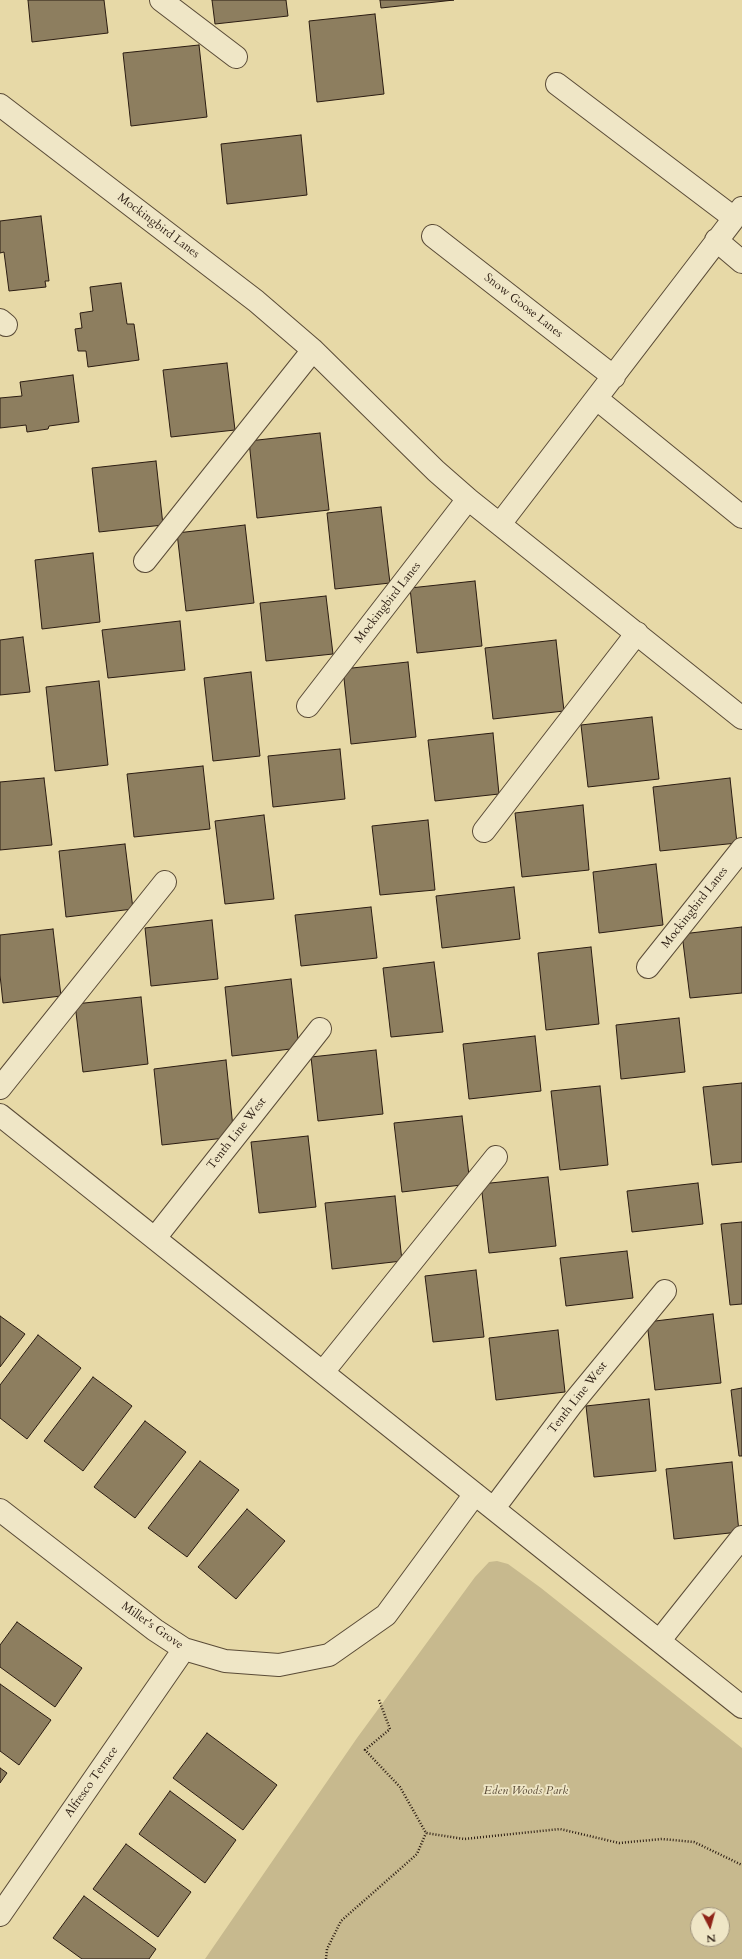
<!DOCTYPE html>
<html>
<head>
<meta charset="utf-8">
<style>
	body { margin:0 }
	#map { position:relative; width:742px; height:1959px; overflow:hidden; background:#e7d9a7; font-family:Cardo,serif }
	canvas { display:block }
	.north { position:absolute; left:690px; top:1907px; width:40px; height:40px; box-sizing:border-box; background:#efe6c6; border:1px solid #a1957e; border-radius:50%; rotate:174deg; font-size:11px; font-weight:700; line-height:16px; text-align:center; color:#2b1c12 }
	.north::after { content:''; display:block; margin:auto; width:14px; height:18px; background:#8f2418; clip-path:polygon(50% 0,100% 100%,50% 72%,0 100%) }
</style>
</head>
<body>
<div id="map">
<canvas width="742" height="1959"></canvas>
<div class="north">N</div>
</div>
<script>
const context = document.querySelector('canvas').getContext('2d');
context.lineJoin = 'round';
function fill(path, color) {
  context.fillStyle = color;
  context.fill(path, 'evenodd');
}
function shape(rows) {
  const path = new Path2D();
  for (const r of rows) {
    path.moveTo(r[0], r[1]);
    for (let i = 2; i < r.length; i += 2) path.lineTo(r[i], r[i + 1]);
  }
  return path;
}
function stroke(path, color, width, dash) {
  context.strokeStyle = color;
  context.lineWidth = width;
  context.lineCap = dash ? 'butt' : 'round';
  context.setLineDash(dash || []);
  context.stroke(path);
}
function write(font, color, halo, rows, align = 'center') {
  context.font = font + ' Cardo,serif';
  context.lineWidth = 3.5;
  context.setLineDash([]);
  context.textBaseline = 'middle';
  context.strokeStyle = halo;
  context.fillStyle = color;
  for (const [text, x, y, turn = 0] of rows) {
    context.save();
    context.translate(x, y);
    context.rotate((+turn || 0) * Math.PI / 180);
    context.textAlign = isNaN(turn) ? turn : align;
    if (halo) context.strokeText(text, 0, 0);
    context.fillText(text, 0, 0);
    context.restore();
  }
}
fill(shape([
	[497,1561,508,1564,541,1588,742,1748,742,1959,205,1959,357,1738,475,1577,489,1562],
	[698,1915,722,1915,722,1939,698,1939]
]), '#c7b98e');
const building = shape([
	[28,0,104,0,108,33,32,42,28,0],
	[212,0,286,0,288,16,215,24,212,0],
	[380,0,454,0,381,8,380,0],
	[375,14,384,94,317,102,309,21,375,14],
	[199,45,207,117,131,126,123,53,199,45],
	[301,135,307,195,227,204,221,144,301,135],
	[41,216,49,281,45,281,46,287,9,291,4,252,0,253,0,221,41,216],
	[121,283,127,324,134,324,139,360,88,367,86,351,78,351,75,329,82,328,80,313,93,311,90,287,121,283],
	[227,363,235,430,171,437,163,370,227,363],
	[73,375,79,422,49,426,48,429,27,432,26,425,0,428,0,398,22,396,20,382,73,375],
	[320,433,329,510,257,518,249,441,320,433],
	[156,461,163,525,99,532,92,468,156,461],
	[381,507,390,583,335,589,327,513,381,507],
	[245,525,254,603,186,611,177,533,245,525],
	[93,553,100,622,42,629,35,560,93,553],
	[475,581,482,646,417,653,410,588,475,581],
	[326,596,333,654,266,661,260,603,326,596],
	[180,621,185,670,108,678,102,630,180,621],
	[23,637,30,692,0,695,0,640,23,637],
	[556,640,564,711,493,719,485,648,556,640],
	[408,662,416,737,351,744,343,669,408,662],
	[251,672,260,756,213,761,204,678,251,672],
	[99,681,108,765,55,771,46,687,99,681],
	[652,717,659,779,588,787,581,725,652,717],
	[493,733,499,794,435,801,428,740,493,733],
	[340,749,345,799,273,807,268,756,340,749],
	[203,766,210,829,134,837,127,774,203,766],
	[44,778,52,845,0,850,0,782,44,778],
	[730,778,737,843,660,851,653,787,730,778],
	[583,805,589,870,522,877,515,813,583,805],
	[264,815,274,899,225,904,215,821,264,815],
	[428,820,435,890,380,895,372,826,428,820],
	[125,844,133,909,66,917,59,851,125,844],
	[656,864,663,925,599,933,593,872,656,864],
	[514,887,520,939,442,948,436,896,514,887],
	[371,907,377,958,301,966,295,915,371,907],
	[212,920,218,979,151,986,145,928,212,920],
	[742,927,742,993,690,998,682,934,742,927],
	[53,929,61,996,3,1003,0,975,0,935,53,929],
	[591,947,599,1024,546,1030,538,953,591,947],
	[434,962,443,1032,391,1037,383,968,434,962],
	[291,979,299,1048,232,1056,225,987,291,979],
	[141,997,148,1064,83,1072,75,1004,141,997],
	[679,1018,685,1072,621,1079,616,1025,679,1018],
	[535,1036,541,1091,469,1099,463,1044,535,1036],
	[376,1050,383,1114,318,1121,311,1057,376,1050],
	[226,1060,234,1137,162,1145,154,1069,226,1060],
	[742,1083,742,1162,712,1165,703,1087,742,1083],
	[600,1086,608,1165,560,1170,551,1091,600,1086],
	[462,1116,470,1184,402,1192,394,1123,462,1116],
	[308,1136,316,1207,259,1213,251,1142,308,1136],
	[548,1177,556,1246,489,1253,481,1184,548,1177],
	[698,1183,703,1224,632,1232,627,1191,698,1183],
	[395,1196,402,1261,332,1269,325,1203,395,1196],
	[742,1222,742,1304,730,1305,721,1224,742,1222],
	[627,1251,633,1298,566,1306,560,1258,627,1251],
	[476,1270,484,1337,433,1342,425,1276,476,1270],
	[713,1314,721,1383,655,1390,647,1322,713,1314],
	[0,1316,25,1334,0,1367,0,1316],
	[558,1330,565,1392,496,1400,489,1338,558,1330],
	[38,1335,81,1368,27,1439,0,1418,0,1385,38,1335],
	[93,1377,132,1406,83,1471,44,1441,93,1377],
	[742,1388,742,1456,739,1456,731,1390,742,1388],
	[649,1399,656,1471,594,1477,586,1406,649,1399],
	[145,1421,186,1452,135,1518,94,1487,145,1421],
	[200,1461,239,1490,187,1557,148,1528,200,1461],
	[732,1462,739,1532,674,1539,666,1469,732,1462],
	[247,1509,285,1541,236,1599,198,1567,247,1509],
	[17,1622,82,1668,55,1707,0,1667,0,1645,17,1622],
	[0,1684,51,1720,19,1765,0,1751,0,1684],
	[207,1733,277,1785,243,1830,173,1778,207,1733],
	[0,1768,7,1773,0,1783,0,1768],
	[170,1791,236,1840,205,1883,139,1834,170,1791],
	[126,1844,191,1892,158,1937,93,1889,126,1844],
	[84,1896,156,1949,149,1959,82,1959,53,1938,84,1896]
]);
fill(building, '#8d7e5f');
stroke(building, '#2b1c12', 1);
const minor = shape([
	[161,0,236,57],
	[557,84,734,218],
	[0,105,256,301,313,350,436,471,468,499,742,718],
	[433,236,614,377],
	[716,240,742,262],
	[0,320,6,325],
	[597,399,742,517],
	[500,524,742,208],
	[145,561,313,350],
	[308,706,468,499],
	[484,831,637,633],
	[648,967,742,849],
	[0,1088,165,882],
	[0,1115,742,1707],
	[155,1238,320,1029],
	[323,1372,496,1157],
	[494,1508,572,1404,665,1291],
	[0,1510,155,1630,184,1649,225,1661,279,1665,329,1655,386,1615,475,1494],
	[660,1640,742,1537],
	[0,1915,184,1649]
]);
stroke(minor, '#5a4b37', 24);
stroke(shape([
	[379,1700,390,1729,365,1750,400,1787,426,1833,464,1839,560,1829,619,1843,662,1839,694,1842,742,1865],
	[326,1959,327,1949,341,1921,417,1854,426,1833]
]), '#2b1c12', 2.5, [1, 2]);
stroke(minor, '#efe6c6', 22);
write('12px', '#2b1c12', '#efe6c6', [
	["Mockingbird Lanes",158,226,37],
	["Snow Goose Lanes",523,306,38],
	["Mockingbird Lanes",388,603,-52],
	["Mockingbird Lanes",695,908,-52],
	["Tenth Line West",237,1134,-52],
	["Tenth Line West",578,1398,-52],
	["Miller's Grove",152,1626,35],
	["Alfresco Terrace",92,1782,-55]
]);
write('italic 12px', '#5a4b37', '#efe6c6', [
	["Eden Woods Park",526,1791]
]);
</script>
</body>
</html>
